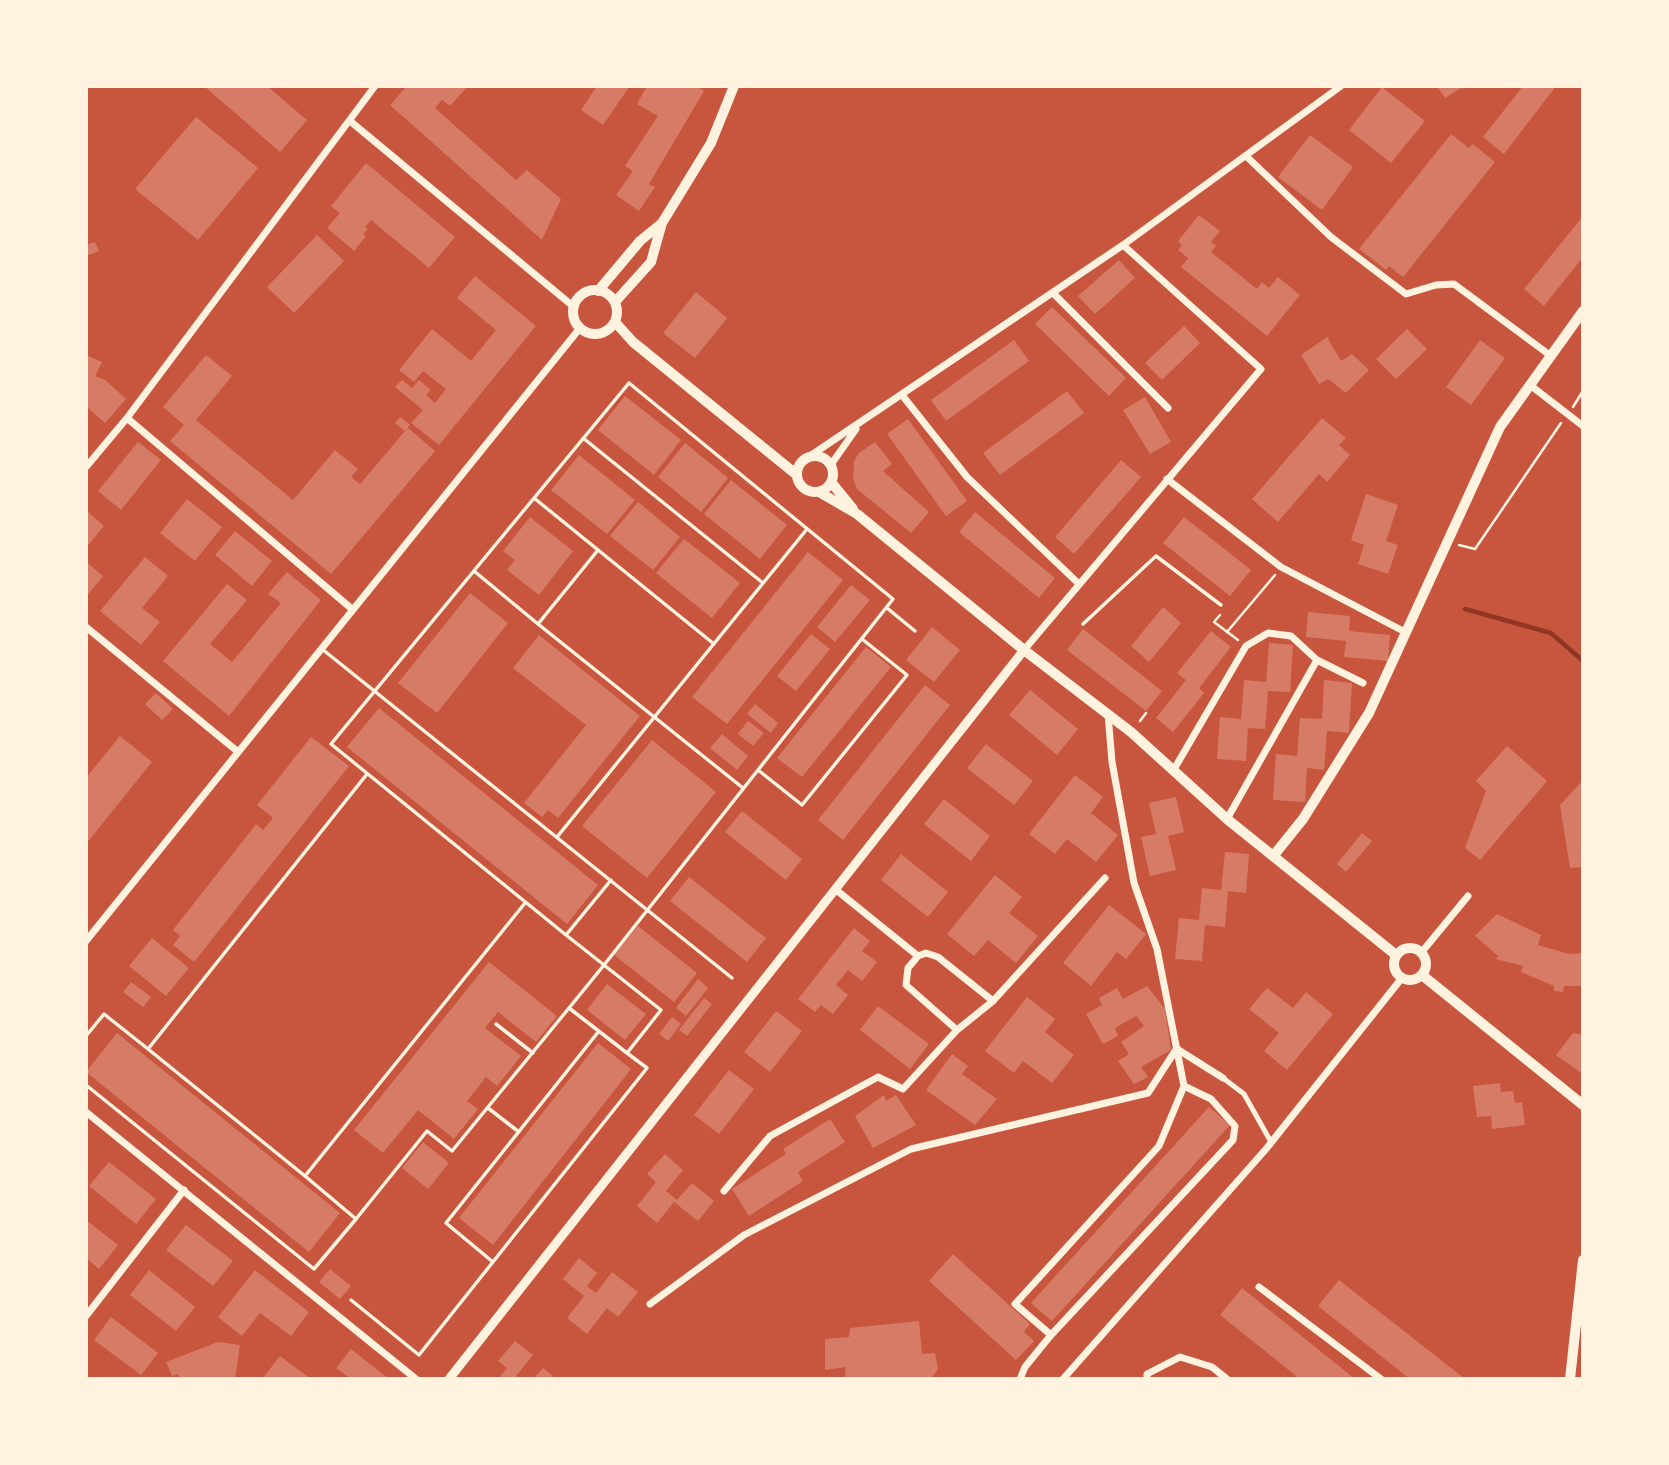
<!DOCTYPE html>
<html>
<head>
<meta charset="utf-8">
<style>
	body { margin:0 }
	#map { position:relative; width:1669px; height:1465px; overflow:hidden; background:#c8553d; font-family:"Noto Serif",serif }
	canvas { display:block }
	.frame { position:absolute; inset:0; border:88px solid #fff3e0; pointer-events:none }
</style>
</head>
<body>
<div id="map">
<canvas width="1669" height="1465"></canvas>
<div class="frame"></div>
</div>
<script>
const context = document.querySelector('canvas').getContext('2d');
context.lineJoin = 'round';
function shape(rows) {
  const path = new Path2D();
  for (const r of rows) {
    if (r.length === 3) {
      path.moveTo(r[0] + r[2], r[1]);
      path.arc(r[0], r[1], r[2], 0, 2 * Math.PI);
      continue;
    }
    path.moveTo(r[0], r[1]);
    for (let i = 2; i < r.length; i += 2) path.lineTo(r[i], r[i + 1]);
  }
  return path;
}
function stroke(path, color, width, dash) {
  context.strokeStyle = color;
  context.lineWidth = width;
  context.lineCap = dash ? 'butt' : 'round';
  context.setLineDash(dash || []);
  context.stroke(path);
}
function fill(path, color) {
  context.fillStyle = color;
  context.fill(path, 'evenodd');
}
stroke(shape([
	[1465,609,1551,633,1583,661]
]), '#8f3625', 4.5);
fill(shape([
	[204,86,267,86,307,120,280,152],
	[407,86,468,86,450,106,442,100,435,108,516,180,527,170,561,199,542,240,390,105],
	[597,86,630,86,603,125,581,110],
	[647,86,696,86,704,91,649,184,655,187,639,211,616,195,633,171,625,166,658,116,637,104],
	[1437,86,1464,86,1445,98],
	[1523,86,1556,86,1504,154,1483,137],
	[1382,87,1425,121,1391,163,1349,130],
	[196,117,258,168,198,240,135,189],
	[1451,134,1469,148,1473,144,1495,162,1403,277,1389,266,1386,270,1359,249],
	[1310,135,1353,167,1322,210,1278,177],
	[366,163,455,237,429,268,371,220,365,227,368,229,363,234,366,236,354,251,327,228,340,213,331,206],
	[1199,215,1220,231,1211,242,1216,246,1211,252,1257,289,1262,282,1269,288,1278,277,1300,295,1267,336,1181,267,1188,258,1178,250,1182,245,1178,241],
	[1583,216,1583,257,1544,306,1524,289],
	[317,235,344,261,294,313,267,287],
	[95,242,99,251,86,256,86,245],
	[1119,260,1135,278,1095,314,1078,296],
	[475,276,536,326,439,445,411,423,423,410,395,387,402,380,412,388,419,380,431,390,426,395,435,403,446,389,423,371,414,382,399,370,432,329,471,361,496,330,457,298],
	[696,292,727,318,695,358,663,333],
	[1052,307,1126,378,1109,396,1035,324],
	[1184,326,1200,343,1162,380,1145,363],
	[1407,329,1427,349,1396,379,1376,359],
	[1327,337,1341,361,1352,354,1369,370,1346,393,1328,379,1319,384,1301,355],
	[1014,340,1029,361,946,421,931,400],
	[1480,340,1505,358,1471,405,1446,387],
	[86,355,102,362,95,376,105,380,126,399,105,423,86,406],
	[206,355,232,376,196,420,293,500,335,450,358,469,351,477,360,484,405,431,395,423,400,417,410,425,405,431,408,428,435,451,331,574,170,441,184,425,163,407],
	[1067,391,1084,413,1000,475,983,453],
	[625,396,681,440,654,475,598,430],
	[1145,397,1171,442,1150,454,1123,410],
	[1322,418,1346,438,1339,445,1350,455,1327,482,1319,474,1278,522,1252,499],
	[908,419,967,501,946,516,887,434],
	[138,442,161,460,121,510,98,491],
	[875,442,892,464,883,471,929,512,911,533,857,489,853,478,854,461,859,453],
	[685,443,728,478,701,512,658,477],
	[579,455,635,500,607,534,551,490],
	[1121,460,1141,477,1074,554,1055,537],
	[731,480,787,525,760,559,704,514],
	[1366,494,1398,505,1386,541,1398,545,1388,574,1358,564,1364,545,1351,540],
	[187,499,222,527,195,561,160,533],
	[638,502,680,537,653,570,610,536],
	[86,510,104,526,86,548],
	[975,512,1055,578,1039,598,959,532],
	[530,517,573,551,539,595,507,570,515,560,503,551],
	[1184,517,1251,570,1230,596,1163,543],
	[235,531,272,561,252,586,215,555],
	[684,539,740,583,712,618,656,573],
	[808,552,843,580,727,724,692,697],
	[145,557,168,576,142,608,160,622,141,645,100,611],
	[86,562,103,576,86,597],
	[287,572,321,600,229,716,163,661,227,584,247,600,210,644,232,662,281,603,268,594],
	[851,585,870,600,835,642,817,627],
	[470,593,508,623,437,713,398,683],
	[1163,607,1181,623,1149,662,1131,646],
	[1308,612,1350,616,1349,631,1390,635,1388,661,1344,657,1346,641,1306,637],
	[932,627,960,650,934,682,906,660],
	[1083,629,1162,691,1146,711,1067,650],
	[1211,631,1231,647,1199,688,1204,693,1173,732,1156,718,1186,680,1177,673],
	[811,634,830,649,796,691,777,676],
	[539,635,640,716,558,818,548,810,542,817,524,803,586,725,513,668],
	[1269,643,1293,645,1290,692,1268,691,1265,729,1248,728,1246,761,1217,759,1220,717,1241,719,1244,680,1266,682],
	[866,647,891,667,802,777,777,758],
	[1324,680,1352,683,1349,733,1327,731,1324,770,1307,768,1305,802,1273,800,1276,754,1297,756,1300,718,1322,719],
	[925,685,950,705,843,840,818,820],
	[1030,690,1078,729,1057,755,1009,715],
	[156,693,173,709,162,720,145,704],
	[755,704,778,723,771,733,747,714],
	[379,708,598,885,567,924,347,747],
	[748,721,764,733,753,746,738,734],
	[722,734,748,756,737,770,710,748],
	[120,736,152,762,86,844,86,778],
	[311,737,349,766,194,962,173,945,180,936,173,930,256,824,263,830,273,818,257,805],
	[652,740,716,792,647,878,582,826],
	[986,744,1033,781,1014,805,967,768],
	[1507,746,1547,781,1480,860,1465,848,1486,791,1476,781],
	[1075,775,1103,797,1091,813,1118,835,1096,862,1067,839,1055,854,1029,834],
	[1583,780,1583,867,1570,868,1560,805],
	[1176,797,1184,832,1168,836,1176,870,1150,876,1141,837,1156,834,1149,803],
	[944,799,990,836,971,861,924,824],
	[742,811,802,859,786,880,725,832],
	[1362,833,1372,841,1346,872,1337,864],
	[1225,852,1249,854,1246,893,1228,891,1225,927,1205,925,1202,961,1175,959,1179,918,1199,920,1202,888,1221,890],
	[901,854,948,892,928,917,881,880],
	[995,875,1022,897,1009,913,1038,936,1016,963,988,940,974,956,947,934],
	[689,877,766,938,747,962,670,901],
	[1109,905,1146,934,1126,959,1117,952,1091,986,1063,963],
	[1497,914,1541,935,1538,945,1569,954,1582,953,1583,986,1564,986,1563,992,1554,991,1554,986,1521,972,1523,966,1496,959,1498,956,1475,936],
	[638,926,697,973,674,1002,614,955],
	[854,928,870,941,862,951,877,962,862,981,848,970,836,985,848,995,833,1014,821,1005,815,1012,798,999],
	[152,938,189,968,166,996,129,966],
	[489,962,557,1016,536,1042,498,1012,485,1028,521,1056,497,1086,486,1077,467,1101,478,1109,454,1139,418,1110,383,1153,354,1130],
	[698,979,708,988,686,1016,676,1008],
	[131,982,151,997,143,1007,123,992],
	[607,984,646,1014,625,1040,587,1010],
	[1147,986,1165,1009,1171,1050,1141,1067,1148,1077,1134,1084,1118,1061,1129,1054,1121,1042,1144,1026,1136,1016,1115,1028,1118,1036,1103,1044,1086,1014,1102,1005,1099,998,1117,988,1123,999],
	[1267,988,1293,1008,1306,992,1333,1014,1287,1070,1264,1051,1279,1033,1249,1009],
	[1027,997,1055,1019,1045,1032,1074,1055,1052,1083,1023,1061,1014,1073,985,1051],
	[704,998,712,1004,687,1036,679,1030],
	[878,1006,929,1044,910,1069,860,1030],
	[776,1011,802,1031,770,1072,744,1052],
	[672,1017,681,1024,668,1041,659,1034],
	[117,1033,340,1213,309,1252,86,1072],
	[1573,1033,1583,1035,1583,1074,1556,1055],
	[598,1043,631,1069,493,1245,459,1218],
	[952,1054,968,1066,962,1074,997,1099,975,1125,926,1090],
	[729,1070,754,1089,719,1134,694,1115],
	[1500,1083,1501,1092,1513,1091,1515,1103,1522,1102,1525,1125,1492,1129,1491,1116,1477,1117,1473,1086],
	[884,1095,886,1101,896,1095,916,1125,873,1148,855,1116],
	[1209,1107,1230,1125,1052,1321,1031,1303],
	[830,1119,845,1142,798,1172,803,1181,749,1216,732,1189,786,1154,783,1149],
	[423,1142,449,1163,428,1189,402,1168],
	[665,1154,683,1170,666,1191,677,1200,692,1183,714,1201,698,1221,674,1202,657,1223,637,1206,656,1182,647,1174],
	[109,1162,156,1199,136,1224,89,1186],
	[86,1220,118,1245,99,1269,86,1258],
	[186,1225,233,1261,213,1286,166,1250],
	[953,1254,1030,1324,1024,1332,1034,1341,1016,1360,929,1281],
	[579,1258,597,1273,587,1286,596,1293,612,1272,638,1292,618,1317,607,1308,587,1334,567,1318,584,1296,563,1279],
	[330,1269,351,1286,340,1299,319,1282],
	[149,1270,195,1307,176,1331,130,1295],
	[255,1270,309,1312,291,1336,260,1313,242,1336,218,1317],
	[1339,1280,1465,1379,1410,1379,1318,1306],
	[1242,1288,1355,1379,1300,1379,1220,1315],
	[111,1317,158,1353,141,1375,94,1340],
	[919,1321,922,1354,935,1353,938,1369,931,1379,857,1379,845,1377,846,1367,825,1370,825,1339,849,1337,850,1328],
	[515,1341,533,1355,516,1376,521,1379,498,1379,507,1368,498,1361],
	[218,1342,240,1345,235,1379,180,1379,178,1374,172,1376,166,1362],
	[351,1349,389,1379,351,1379,336,1368],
	[280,1356,311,1379,262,1379],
	[543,1368,556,1379,533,1379]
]), '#d67c66');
stroke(shape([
	[1573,407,1583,391],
	[1459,545,1475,549,1561,423],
	[1220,615,1214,622,1238,640],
	[1227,632,1275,575],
	[1140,721,1146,713]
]), '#fff3e0', 2.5);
stroke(shape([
	[583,438,763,583],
	[534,498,714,644],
	[474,571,538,624,598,550],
	[887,608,915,631],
	[538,624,743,788],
	[1083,624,1156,556,1221,605],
	[322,649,732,978],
	[758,770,802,805,907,675,862,639],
	[367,774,148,1049,305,1176,525,903],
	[557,837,807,529],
	[566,935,331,744,629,383,893,599,604,965,566,935,611,880],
	[604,965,661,1010,627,1053,569,1008,604,965],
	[496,1024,533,1053],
	[86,1036,104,1014,148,1049],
	[86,1085,314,1269,356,1219],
	[488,1108,519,1132],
	[305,1176,356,1219,427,1131,452,1151,569,1008],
	[493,1262,446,1223,599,1031],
	[351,1300,419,1355,647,1068,627,1053]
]), '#fff3e0', 3.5);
stroke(shape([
	[1223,1078,1244,1094,1271,1142]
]), '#fff3e0', 5);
stroke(shape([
	[350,121,574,307],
	[1246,156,1331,237,1406,294,1436,285,1454,284,1551,356],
	[1053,293,1168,408],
	[1530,385,1583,426],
	[902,395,967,477,1078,583],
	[127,418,352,609],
	[807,458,1123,245,1341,86],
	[830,466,856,429],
	[86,467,127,418,375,86],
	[1167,479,1281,567,1407,633],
	[86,627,237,751],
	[1024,650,1261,369,1123,245],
	[1108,714,1112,762,1134,883,1157,949,1184,1086],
	[1173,771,1246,646,1268,633,1291,636,1317,660],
	[1227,819,1317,660,1363,683],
	[835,889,918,956,926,953,938,957,993,1001,957,1030,906,985,908,968,918,956],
	[86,941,580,328],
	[1421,953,1468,896],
	[993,1001,1105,878],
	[1177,1049,1223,1078],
	[1184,1086,1211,1099,1235,1126,1233,1140,1051,1335,1015,1304,1159,1146,1184,1086],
	[86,1112,416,1379],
	[724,1191,770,1136,878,1077,903,1089,957,1030],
	[1259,1287,1381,1379],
	[650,1304,744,1235,911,1149,1148,1093,1177,1048],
	[86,1316,184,1190],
	[1020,1379,1025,1367,1051,1335],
	[1063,1379,1266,1149,1401,979],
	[1147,1379,1147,1374,1180,1357,1212,1367,1227,1379]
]), '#fff3e0', 7);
stroke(shape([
	[449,1379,1024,650]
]), '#fff3e0', 9);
stroke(shape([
	[595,312,22],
	[598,291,640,241,662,223],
	[615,302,651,262,662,223,711,143,734,86],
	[615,322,633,342,797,475],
	[815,474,18],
	[831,482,853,509],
	[819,492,857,514,1024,650,1131,732,1227,819,1396,955],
	[1274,855,1303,819,1369,713,1500,427,1583,311],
	[1410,964,16],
	[1422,975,1583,1105],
	[1570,1379,1583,1260]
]), '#fff3e0', 10);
</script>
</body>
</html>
